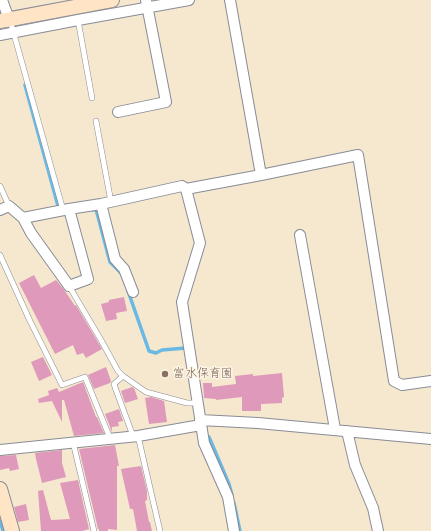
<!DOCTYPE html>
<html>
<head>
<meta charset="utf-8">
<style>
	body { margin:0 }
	canvas { display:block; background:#f5e8ce }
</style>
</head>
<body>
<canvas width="431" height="531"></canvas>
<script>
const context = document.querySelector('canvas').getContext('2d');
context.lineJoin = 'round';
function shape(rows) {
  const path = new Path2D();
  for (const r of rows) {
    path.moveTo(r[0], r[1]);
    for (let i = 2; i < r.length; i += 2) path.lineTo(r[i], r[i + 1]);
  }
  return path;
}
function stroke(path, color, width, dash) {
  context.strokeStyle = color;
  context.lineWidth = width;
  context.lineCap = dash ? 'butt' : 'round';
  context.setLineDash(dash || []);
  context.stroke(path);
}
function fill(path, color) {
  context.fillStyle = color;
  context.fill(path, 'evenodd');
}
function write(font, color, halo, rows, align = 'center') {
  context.font = font + ' Itim,"Klee One",sans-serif';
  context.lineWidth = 3;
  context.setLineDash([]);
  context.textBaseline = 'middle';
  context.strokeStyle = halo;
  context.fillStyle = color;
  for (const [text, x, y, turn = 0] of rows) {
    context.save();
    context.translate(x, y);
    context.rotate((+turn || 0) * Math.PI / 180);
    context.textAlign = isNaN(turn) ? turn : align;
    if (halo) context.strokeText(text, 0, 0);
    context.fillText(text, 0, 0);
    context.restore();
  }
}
stroke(shape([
	[25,85,58,206],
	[93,210,96,209,110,262,122,274],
	[128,291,149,351,156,353,162,350,186,348],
	[209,437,229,484,232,495],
	[234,503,240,531],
	[0,521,3,531]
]), '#69b9e4', 3.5);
fill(shape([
	[34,275,41,288,56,280,65,291,75,306,76,305,102,349,86,358,83,353,77,355,73,345,55,354,19,283],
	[124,297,127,311,116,313,117,319,106,321,101,304,109,302,109,300],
	[43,357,52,375,39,381,31,362],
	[106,367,111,381,110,383,94,389,88,375],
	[282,373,284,397,282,398,282,403,261,404,261,411,242,411,242,397,216,400,216,399,204,398,203,383,212,383,212,387,236,384,235,376,253,374,253,376],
	[83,382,96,417,97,417,104,433,74,436,64,400,62,400,62,422,52,401,39,403,38,399,49,395,48,391,57,388,59,392],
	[132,387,134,388,138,399,125,403,121,391],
	[151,397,164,401,167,422,149,424,145,398],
	[119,409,123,421,118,422,119,426,112,427,112,432,105,414],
	[115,445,119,466,117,466,117,530,108,529,108,531,99,531,99,529,98,529,79,449],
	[62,450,62,463,66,477,42,483,36,459,35,453],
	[16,455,19,469,10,471,9,468,0,470,0,456],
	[141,466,147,491,147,500,145,501,149,522,150,522,152,531,137,531,133,509,130,509,121,469],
	[78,480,89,529,82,531,41,531,38,491,43,490,51,520,70,519,60,483],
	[26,504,29,520,18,522,14,507]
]), '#df99bb');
const lane = shape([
	[10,20,63,210],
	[78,20,92,98],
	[96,121,111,202],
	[0,186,9,206],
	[0,255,30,321,62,385,85,377,110,438],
	[69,286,101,340,118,371,123,376,146,392,187,403,197,403],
	[123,376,114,384,116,390,133,436],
	[138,436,160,531],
	[73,442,94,531]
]);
const street = shape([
	[2,0,9,19],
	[0,35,78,20,189,0],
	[118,112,166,102,146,0],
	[261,175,358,155,394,381,402,385,431,381],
	[186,189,200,243,182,302,204,443,228,497,234,531],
	[101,204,115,259,124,269,133,292],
	[0,210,9,206,23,218,69,209,101,204,182,186,186,189,261,175,230,0],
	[23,218,31,233,69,286,88,279,69,209],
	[300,235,335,429],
	[200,420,258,423,431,439],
	[347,431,355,465,373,508,378,531],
	[0,450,138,436,201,425]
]);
const secondary = shape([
	[0,21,112,0],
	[0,489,12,531]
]);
stroke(lane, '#888c96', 6);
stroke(street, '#888c96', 12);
stroke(secondary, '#888c96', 16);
stroke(lane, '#fff', 5);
stroke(street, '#fff', 10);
stroke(secondary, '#ffe4c6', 14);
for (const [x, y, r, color] of [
	[165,374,4,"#8d6e63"]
]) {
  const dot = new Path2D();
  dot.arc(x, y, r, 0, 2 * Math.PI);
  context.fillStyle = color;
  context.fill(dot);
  stroke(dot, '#fcf5e5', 1.5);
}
write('12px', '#785e54', '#fcf5e5', [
	["富水保育園",173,374]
], 'left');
</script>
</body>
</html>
